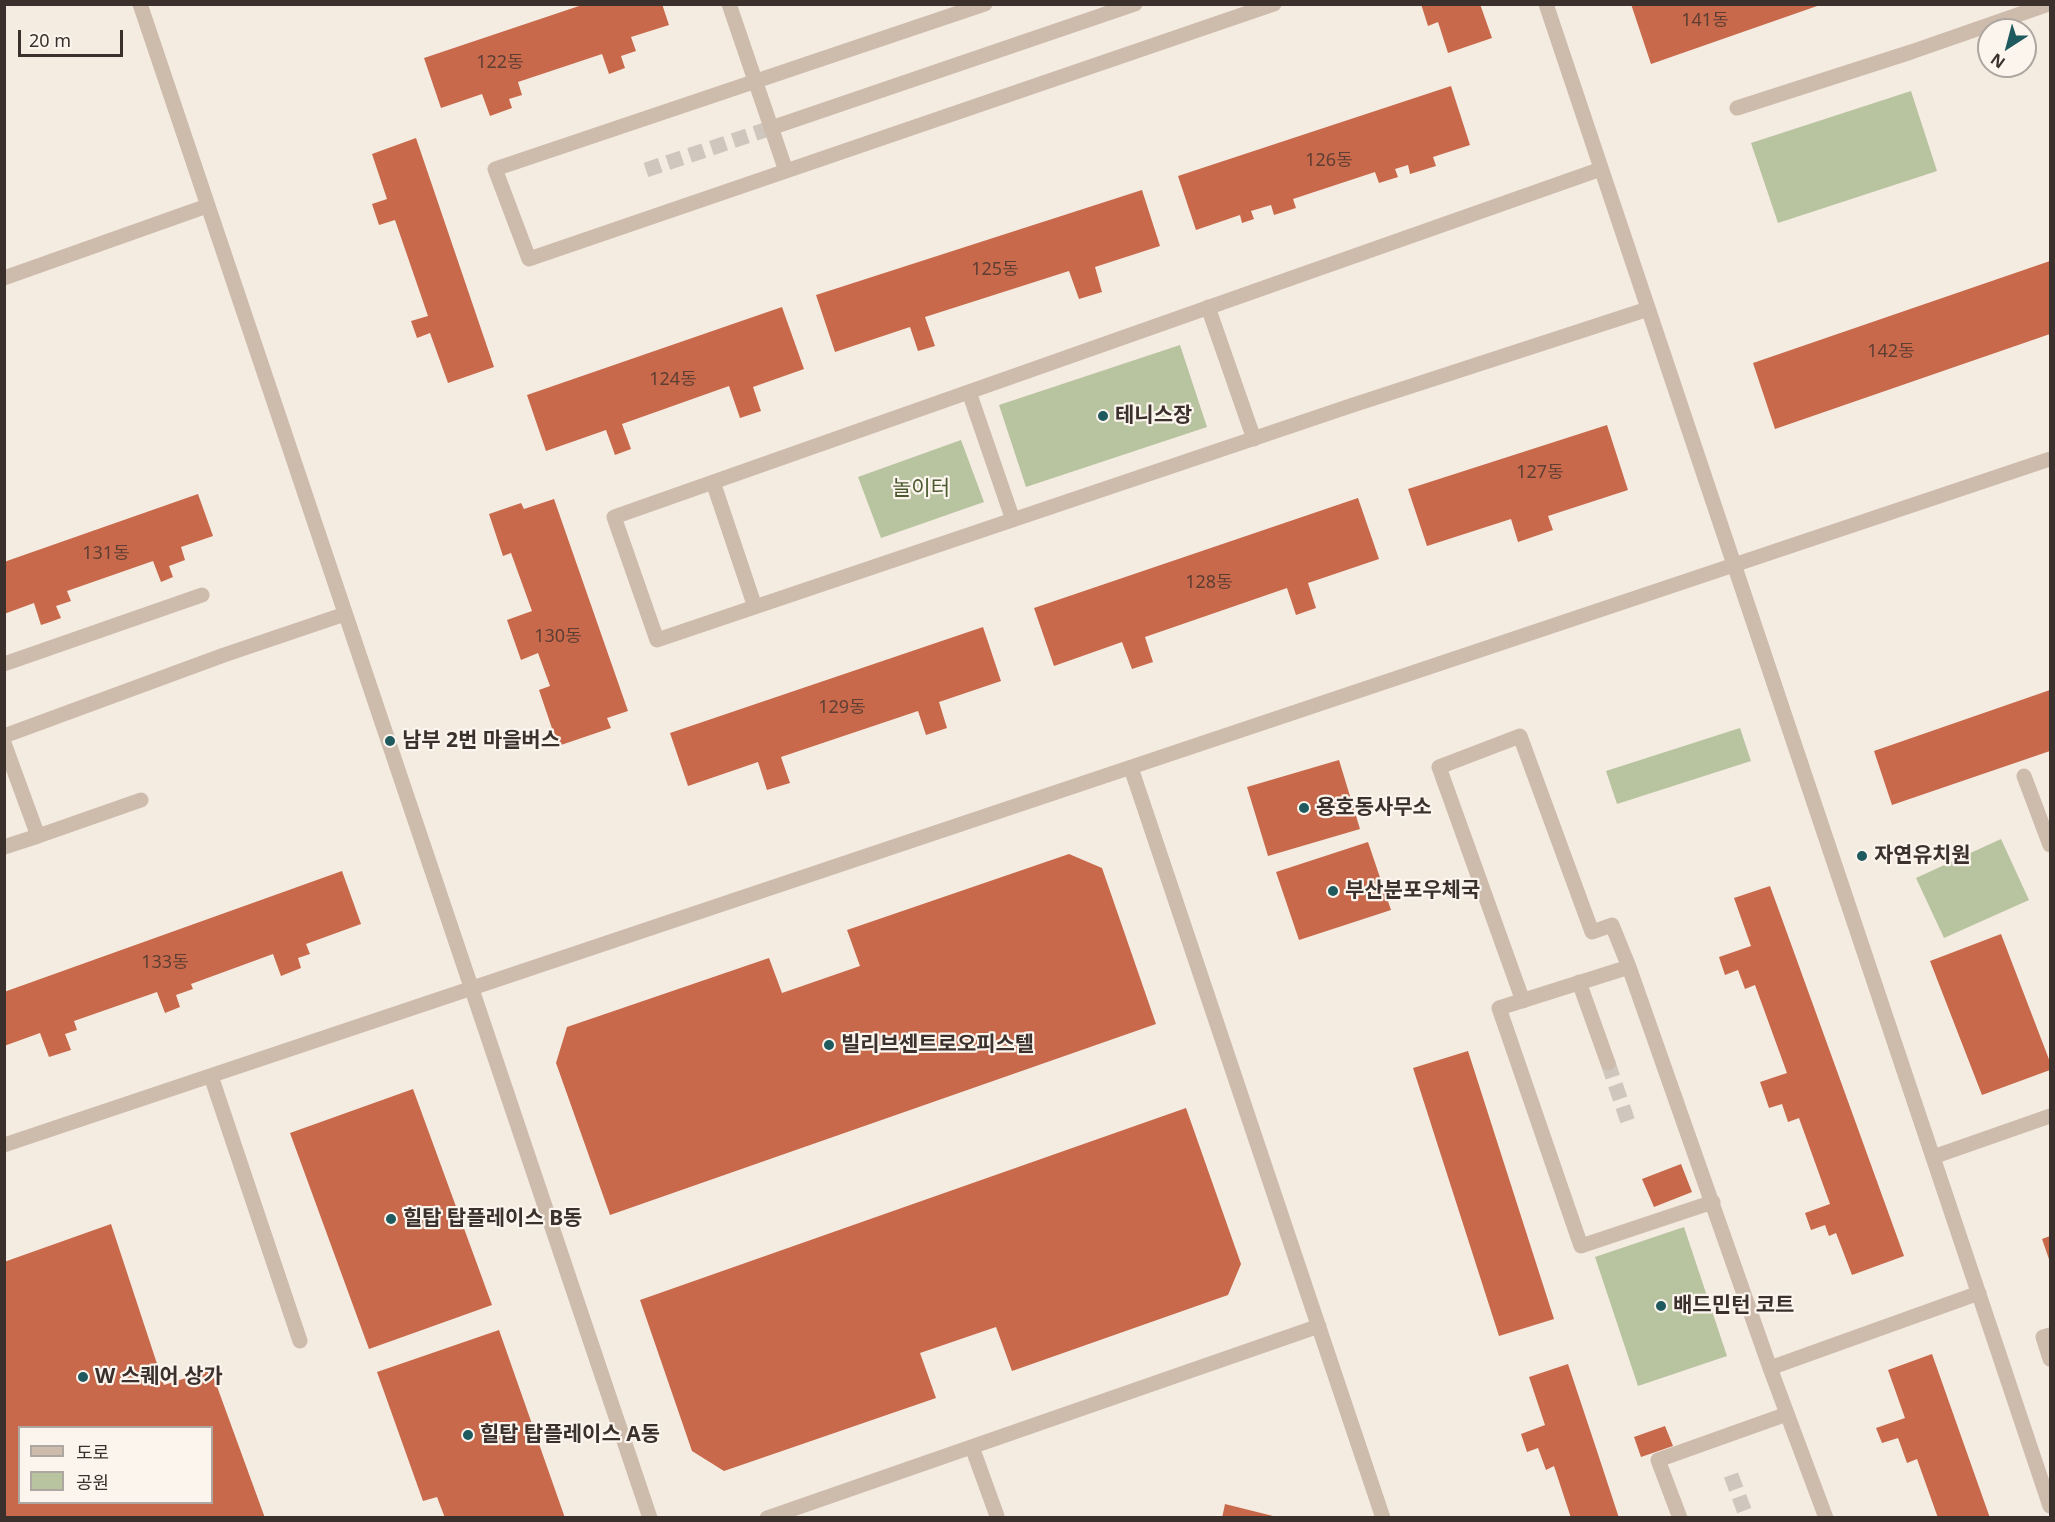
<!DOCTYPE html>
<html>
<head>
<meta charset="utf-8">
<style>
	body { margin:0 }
	#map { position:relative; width:2055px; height:1522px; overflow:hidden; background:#f4ebe1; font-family:"Noto Sans","Noto Sans KR",sans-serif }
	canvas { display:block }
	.frame { position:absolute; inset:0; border:6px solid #3b302b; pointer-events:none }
	.legend { position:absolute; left:18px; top:1426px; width:195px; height:78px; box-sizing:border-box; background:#fbf5ee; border:2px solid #aea6a0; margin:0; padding:8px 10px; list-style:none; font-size:18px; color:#3b302b }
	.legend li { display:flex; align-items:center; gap:12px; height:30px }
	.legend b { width:30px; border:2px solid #aea6a0 }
	.north { position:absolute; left:1977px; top:18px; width:60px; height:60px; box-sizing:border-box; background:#fbf5ee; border:2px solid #aea6a0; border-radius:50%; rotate:216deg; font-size:16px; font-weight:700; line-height:24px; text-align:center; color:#3b302b }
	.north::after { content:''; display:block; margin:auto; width:21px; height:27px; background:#1f5a5e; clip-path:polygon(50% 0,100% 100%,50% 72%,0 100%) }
	.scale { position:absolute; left:18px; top:30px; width:105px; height:27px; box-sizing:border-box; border:3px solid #3b302b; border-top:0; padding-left:8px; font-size:18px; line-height:21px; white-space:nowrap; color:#3b302b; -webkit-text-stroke:4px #fbf5ee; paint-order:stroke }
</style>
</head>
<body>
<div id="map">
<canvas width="2055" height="1522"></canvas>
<div class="frame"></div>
<ul class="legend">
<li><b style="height:8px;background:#cdbbac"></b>도로</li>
<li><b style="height:16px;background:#b8c4a0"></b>공원</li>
</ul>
<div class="north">N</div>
<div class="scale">20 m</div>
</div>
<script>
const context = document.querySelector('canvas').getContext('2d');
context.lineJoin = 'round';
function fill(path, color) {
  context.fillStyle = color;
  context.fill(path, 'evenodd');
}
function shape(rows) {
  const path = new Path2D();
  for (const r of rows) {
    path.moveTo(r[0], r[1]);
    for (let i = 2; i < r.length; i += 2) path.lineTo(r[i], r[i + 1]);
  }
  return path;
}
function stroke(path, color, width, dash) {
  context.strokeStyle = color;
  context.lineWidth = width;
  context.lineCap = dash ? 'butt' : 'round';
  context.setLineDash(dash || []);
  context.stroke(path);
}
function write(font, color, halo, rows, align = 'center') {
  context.font = font + ' "Noto Sans","Noto Sans KR",sans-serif';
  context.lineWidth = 4.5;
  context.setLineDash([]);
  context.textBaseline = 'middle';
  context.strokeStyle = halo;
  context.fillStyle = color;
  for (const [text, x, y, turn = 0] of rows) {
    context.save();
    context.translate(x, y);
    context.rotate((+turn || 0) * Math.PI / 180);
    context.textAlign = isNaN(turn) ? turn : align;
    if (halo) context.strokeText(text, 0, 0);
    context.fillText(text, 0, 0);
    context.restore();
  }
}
fill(shape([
	[1911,91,1937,171,1778,223,1751,143],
	[1180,345,1207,427,1026,487,999,405],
	[961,440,984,502,881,538,858,477],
	[1740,728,1751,761,1617,804,1606,771],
	[2001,839,2029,900,1944,938,1916,878],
	[1684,1227,1727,1356,1638,1386,1595,1257]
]), '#b8c4a0');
fill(shape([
	[585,4,662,4,669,25,631,37,636,51,621,56,625,68,609,74,602,54,518,82,522,95,509,99,512,108,490,116,482,94,441,108,424,58],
	[1421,4,1480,4,1492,38,1448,53,1438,22,1428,26],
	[1631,4,1820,4,1820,5,1651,64],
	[1451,86,1470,145,1433,157,1436,166,1410,174,1408,165,1395,169,1398,177,1379,183,1375,172,1293,199,1296,208,1274,215,1271,205,1251,211,1254,219,1242,223,1240,215,1196,230,1178,176],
	[416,138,494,367,448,383,430,333,417,338,411,321,428,316,395,220,379,225,372,204,387,199,372,154],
	[1142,190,1160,246,1095,267,1102,292,1079,299,1069,271,925,317,935,346,918,351,910,327,835,352,816,295],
	[2050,261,2050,334,1775,429,1753,363],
	[782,307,804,369,753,387,761,411,740,418,729,386,622,424,631,449,615,455,606,430,546,451,527,395],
	[1607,425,1628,490,1548,516,1553,530,1518,542,1511,519,1427,546,1408,489],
	[198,494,213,536,181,547,185,560,169,566,173,577,161,582,153,561,67,591,71,601,56,606,61,618,50,622,41,625,34,603,4,614,4,562],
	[1358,498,1379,559,1308,583,1316,608,1296,615,1287,588,1145,637,1153,662,1132,669,1122,642,1054,666,1034,608],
	[554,499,628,711,607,718,611,728,558,746,539,690,550,686,538,653,521,660,507,620,532,611,511,553,503,556,489,514,521,503,524,509],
	[983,627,1001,681,939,702,947,728,926,735,918,711,781,757,790,783,767,790,758,762,688,786,670,733],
	[2050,690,2050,751,1892,805,1874,751],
	[1339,760,1360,829,1268,856,1247,787],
	[1368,842,1391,910,1299,940,1276,872],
	[1069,854,1102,868,1156,1024,610,1215,556,1063,567,1027,769,958,782,993,860,966,847,930],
	[342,871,361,924,306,944,310,954,298,958,301,968,281,976,273,954,191,984,193,989,176,995,180,1007,165,1013,157,992,74,1021,77,1030,65,1034,71,1050,49,1057,40,1033,4,1046,4,992],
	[1770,886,1904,1256,1852,1275,1836,1233,1829,1236,1825,1225,1811,1230,1805,1213,1830,1204,1799,1118,1788,1122,1782,1104,1769,1108,1760,1082,1787,1073,1755,985,1745,989,1738,970,1725,975,1719,957,1751,946,1734,898],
	[2001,934,2050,1062,2050,1070,1982,1095,1930,961],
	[1468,1051,1554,1319,1499,1336,1413,1068],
	[413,1089,492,1305,369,1349,290,1133],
	[1186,1108,1241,1264,1228,1295,1012,1371,996,1327,920,1353,936,1398,724,1471,692,1451,640,1300],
	[1681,1164,1692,1192,1654,1207,1642,1179],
	[111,1224,164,1385,211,1370,265,1518,4,1518,4,1262],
	[20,1428,212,1428,212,1502,20,1502],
	[2050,1236,2050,1262,2042,1239],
	[499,1330,565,1518,445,1518,437,1497,423,1501,377,1372],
	[1932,1354,1990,1518,1938,1518,1917,1459,1907,1463,1898,1438,1882,1443,1876,1428,1905,1418,1888,1370],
	[1568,1364,1596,1448,1619,1518,1571,1518,1554,1466,1546,1470,1538,1448,1527,1452,1521,1434,1545,1425,1529,1377],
	[1665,1426,1673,1446,1641,1457,1634,1437],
	[1225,1504,1277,1517,1277,1518,1222,1518]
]), '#c8694b');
stroke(shape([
	[646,170,771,128],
	[1608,1063,1628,1122],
	[1731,1475,1747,1518]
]), '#cfc6bd', 15, [15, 8]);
stroke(shape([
	[140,4,650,1518],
	[729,4,786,171],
	[985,4,495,169,529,259,1274,4],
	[1546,4,2050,1506],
	[1737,108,1911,52,2049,4],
	[771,128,1135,4],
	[1601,169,614,517,657,640,1353,405,1648,309],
	[4,278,207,206],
	[1208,307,1254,439],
	[969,392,1013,520],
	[713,482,755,607],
	[4,664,202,595],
	[4,736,224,655,345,614],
	[4,743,38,836,141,800],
	[1131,768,1383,1518],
	[2024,776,2050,845],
	[4,847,38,836],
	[1629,967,1499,1008,1581,1246,1713,1202],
	[1579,982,1608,1063],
	[1523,1001,1439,767,1520,736,1592,932,1612,925,1629,967,1770,1368,1826,1518],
	[211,1076,300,1341],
	[4,1145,2050,459],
	[1933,1157,2050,1116],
	[2050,1335,2043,1337,2050,1359],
	[1770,1368,1979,1293],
	[972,1447,997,1516],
	[767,1518,1319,1326],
	[1680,1518,1658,1460,1787,1414]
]), '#cdbbac', 15);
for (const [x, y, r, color] of [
	[1103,416,6,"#1f5a5e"],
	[390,741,6,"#1f5a5e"],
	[1304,808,6,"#1f5a5e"],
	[1862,856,6,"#1f5a5e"],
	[1333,891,6,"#1f5a5e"],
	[829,1045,6,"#1f5a5e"],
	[391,1219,6,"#1f5a5e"],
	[1661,1306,6,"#1f5a5e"],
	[83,1377,6,"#1f5a5e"],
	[468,1435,6,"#1f5a5e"]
]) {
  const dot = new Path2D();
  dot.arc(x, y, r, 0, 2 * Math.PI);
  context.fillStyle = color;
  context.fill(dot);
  stroke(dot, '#fbf5ee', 2);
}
write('18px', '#5e3e33', null, [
	["141동",1705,21],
	["122동",500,63],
	["126동",1329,161],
	["125동",995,270],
	["142동",1891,352],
	["124동",673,380],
	["127동",1540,473],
	["131동",106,554],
	["128동",1209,583],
	["130동",558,637],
	["129동",842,708],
	["133동",165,963]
]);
write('bold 21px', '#3b302b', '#fbf5ee', [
	["테니스장",1115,416],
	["남부 2번 마을버스",402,741],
	["용호동사무소",1316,808],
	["자연유치원",1874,856],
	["부산분포우체국",1345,891],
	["빌리브센트로오피스텔",841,1045],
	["힐탑 탑플레이스 B동",403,1219],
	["배드민턴 코트",1673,1306],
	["W 스퀘어 상가",95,1377],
	["힐탑 탑플레이스 A동",480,1435]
], 'left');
write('21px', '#4a5a2e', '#fbf5ee', [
	["놀이터",921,489]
]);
</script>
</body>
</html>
